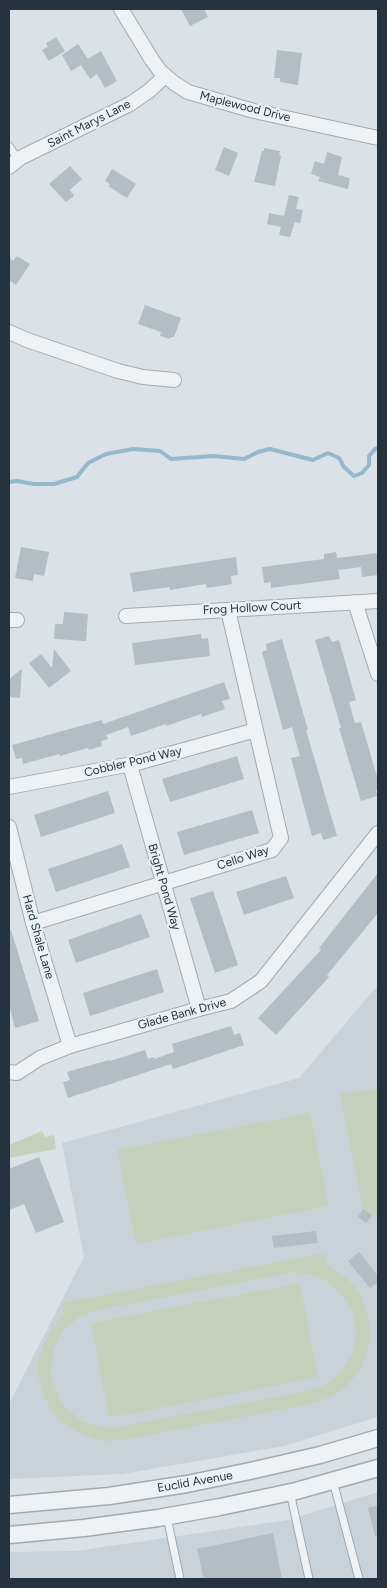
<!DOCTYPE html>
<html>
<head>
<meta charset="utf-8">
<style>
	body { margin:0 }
	#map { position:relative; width:387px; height:1588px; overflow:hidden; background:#dbe2e7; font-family:Figtree,sans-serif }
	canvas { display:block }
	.frame { position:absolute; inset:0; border:10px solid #24333e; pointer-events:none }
</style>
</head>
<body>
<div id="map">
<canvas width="387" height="1588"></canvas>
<div class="frame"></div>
</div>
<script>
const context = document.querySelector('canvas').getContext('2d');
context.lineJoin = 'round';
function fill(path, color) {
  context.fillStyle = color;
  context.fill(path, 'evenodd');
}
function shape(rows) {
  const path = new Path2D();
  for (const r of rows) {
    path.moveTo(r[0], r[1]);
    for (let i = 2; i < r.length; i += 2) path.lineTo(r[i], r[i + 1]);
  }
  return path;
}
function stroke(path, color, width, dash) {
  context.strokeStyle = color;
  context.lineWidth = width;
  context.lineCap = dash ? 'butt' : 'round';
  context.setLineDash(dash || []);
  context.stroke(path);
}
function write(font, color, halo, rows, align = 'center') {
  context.font = font + ' Figtree,sans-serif';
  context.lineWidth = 4.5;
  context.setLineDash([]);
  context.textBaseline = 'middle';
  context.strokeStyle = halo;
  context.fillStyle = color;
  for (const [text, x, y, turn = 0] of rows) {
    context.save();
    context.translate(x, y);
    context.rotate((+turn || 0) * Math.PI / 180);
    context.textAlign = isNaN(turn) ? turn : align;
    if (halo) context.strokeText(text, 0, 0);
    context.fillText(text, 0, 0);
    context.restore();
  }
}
fill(shape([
	[378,985,378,1417,284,1446,123,1474,9,1479,9,1404,84,1257,62,1143,299,1078],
	[378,1492,378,1579,9,1579,9,1552,76,1551,288,1520]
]), '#c9d2d9');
fill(shape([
	[378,1089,378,1214,372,1215,363,1208,340,1094],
	[310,1113,329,1206,136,1244,117,1150],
	[42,1131,45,1137,54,1135,56,1149,9,1158,9,1145],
	[325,1253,329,1266,348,1279,361,1295,368,1315,370,1334,367,1353,361,1368,352,1380,337,1394,315,1403,125,1440,107,1441,94,1439,79,1433,64,1424,53,1412,45,1399,40,1385,38,1370,39,1357,50,1331,64,1313,61,1303],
	[295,1272,316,1276,326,1281,342,1295,353,1313,356,1334,352,1354,342,1371,327,1384,308,1391,112,1428,101,1427,82,1421,66,1408,60,1399,52,1380,51,1370,54,1349,63,1331,79,1317,98,1310],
	[300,1283,318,1377,109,1418,91,1323]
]), '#c6d1bc');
stroke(shape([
	[9,482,17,481,34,484,54,484,77,477,88,463,106,454,133,449,160,451,171,459,213,456,244,459,258,452,270,449,313,460,328,453,339,458,344,467,354,476,362,473,369,465,369,456,375,449,378,448]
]), '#93b9ca', 4);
fill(shape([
	[181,9,204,9,208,17,190,26],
	[56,37,65,51,49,61,42,50,48,47,46,43],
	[78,44,88,59,101,51,117,81,105,88,97,74,90,79,81,65,71,71,62,55],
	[277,50,302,53,298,85,280,82,280,78,274,78],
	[224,147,238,153,229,176,215,170],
	[264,148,280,151,279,155,281,156,275,186,254,182,262,151,264,151],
	[327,152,342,157,338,175,350,178,348,189,318,181,320,177,311,174,315,161,324,164],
	[70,166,82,179,70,190,74,196,66,202,49,184],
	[112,169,136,184,127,198,108,186,110,184,105,181],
	[289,195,299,197,296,209,303,210,300,223,295,222,290,237,279,235,281,227,267,224,269,213,284,216],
	[17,256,30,264,16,285,9,280,9,257,13,261],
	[145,305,181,318,174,337,171,337,170,339,160,336,161,332,138,324],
	[21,547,49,552,44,576,34,574,33,581,15,578],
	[336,552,337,558,378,553,378,575,362,577,361,567,338,570,340,579,271,588,271,582,264,583,262,567,324,559,324,554],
	[236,557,238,575,231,576,232,584,207,588,206,584,170,590,170,587,133,592,130,573],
	[64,612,88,614,86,641,54,639,55,624,63,624],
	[201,634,202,639,208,638,210,656,135,665,132,643],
	[329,636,332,642,339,640,356,700,349,702,355,723,361,722,378,780,378,789,376,790,377,796,361,801,339,728,341,728,315,640],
	[282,639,308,730,306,730,337,836,323,840,321,833,312,836,291,758,300,756,298,749,292,727,283,730,262,652,267,650,266,644],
	[54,649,71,671,49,688,29,663,41,654,52,668],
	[22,669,20,698,9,697,9,679],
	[224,682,230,699,222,701,225,709,202,717,201,714,166,726,166,724,131,736,128,727,106,735,108,739,101,741,102,746,89,750,88,748,60,756,59,754,23,764,22,758,16,759,12,745,102,720,103,724],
	[237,756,244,779,170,802,162,779],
	[108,791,115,813,41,837,34,815],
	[252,810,259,833,184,855,177,832],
	[122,844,130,867,56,892,48,869],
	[378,873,378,913,327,975,329,977,276,1035,258,1018,321,950,319,948],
	[286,876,294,898,244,915,236,892],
	[213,891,238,965,215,973,190,898],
	[141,914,150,937,76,963,68,940],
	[11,930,39,1021,15,1028,9,1005,9,931],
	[157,969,164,992,90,1016,83,993],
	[231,1026,234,1035,240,1033,244,1045,173,1069,171,1064,68,1098,63,1082,70,1080,67,1072,109,1060,110,1061,145,1050,148,1059,154,1057,154,1059,174,1052,172,1044],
	[39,1157,64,1222,36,1233,24,1204,9,1210,9,1169],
	[363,1209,372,1215,366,1223,358,1217],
	[316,1231,318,1243,274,1248,272,1236],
	[359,1252,378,1276,378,1282,370,1288,348,1261],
	[378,1505,378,1535,375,1536,368,1508],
	[273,1533,282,1579,204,1579,197,1549]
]), '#b2bdc4');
const service = shape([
	[9,146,18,159],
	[333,1481,359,1579],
	[290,1492,309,1579],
	[167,1517,180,1579]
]);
const minor = shape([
	[121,9,152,60,160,71,174,83,188,92,254,111,378,138],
	[9,167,20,158,130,104,149,91,165,76],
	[9,332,27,340,118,371,143,377,174,380],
	[355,602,378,674],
	[126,616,378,601],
	[9,620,17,620],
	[130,765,199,1009],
	[9,787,137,763,256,730],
	[9,827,33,923,70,1046],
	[33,923,272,850,281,838,228,610],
	[9,1072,17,1073,40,1058,70,1046,199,1009,231,1001,261,981,378,833]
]);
const tertiary = shape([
	[9,1505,109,1496,187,1484,250,1471,320,1455,378,1438],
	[9,1535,84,1528,158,1518,220,1507,296,1491,378,1468]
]);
stroke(service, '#a0aab1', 9);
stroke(minor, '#a0aab1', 16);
stroke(tertiary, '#a0aab1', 19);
stroke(service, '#eef2f5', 7);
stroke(minor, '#eef2f5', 14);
stroke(tertiary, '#eef2f5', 16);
write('12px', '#24333e', '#ebf1f5', [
	["Maplewood Drive",245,107,14],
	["Saint Marys Lane",89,124,-27],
	["Frog Hollow Court",252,608,-3],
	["Cobbler Pond Way",133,762,-13],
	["Cello Way",243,858,-18],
	["Bright Pond Way",164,887,74],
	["Hard Shale Lane",38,937,74],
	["Glade Bank Drive",182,1014,-15],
	["Euclid Avenue",195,1482,-10]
]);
</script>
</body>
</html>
